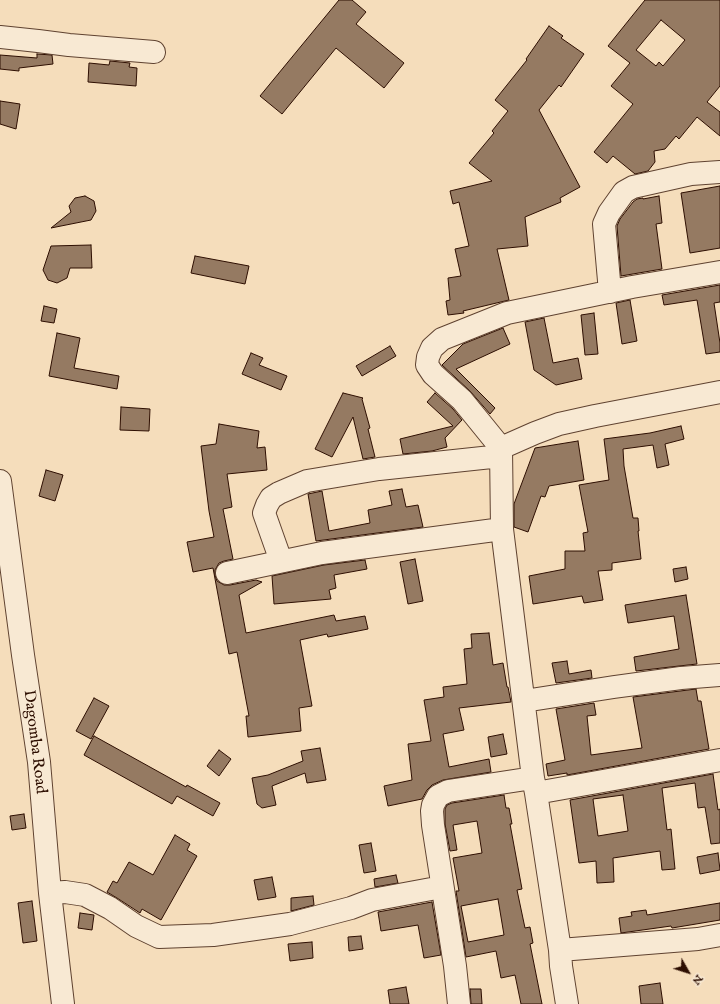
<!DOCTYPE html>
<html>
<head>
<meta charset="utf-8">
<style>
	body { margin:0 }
	#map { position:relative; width:720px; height:1004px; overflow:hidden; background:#f5ddbb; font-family:"IM FELL English",serif }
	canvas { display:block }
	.north { position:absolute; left:668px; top:952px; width:40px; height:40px; -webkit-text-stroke:3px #f8e9d3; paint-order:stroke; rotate:129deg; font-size:11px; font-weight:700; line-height:16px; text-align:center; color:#2d0e01 }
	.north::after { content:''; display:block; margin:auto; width:14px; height:18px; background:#2d0e01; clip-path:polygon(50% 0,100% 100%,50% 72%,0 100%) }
</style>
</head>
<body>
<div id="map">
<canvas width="720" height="1004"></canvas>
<div class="north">N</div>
</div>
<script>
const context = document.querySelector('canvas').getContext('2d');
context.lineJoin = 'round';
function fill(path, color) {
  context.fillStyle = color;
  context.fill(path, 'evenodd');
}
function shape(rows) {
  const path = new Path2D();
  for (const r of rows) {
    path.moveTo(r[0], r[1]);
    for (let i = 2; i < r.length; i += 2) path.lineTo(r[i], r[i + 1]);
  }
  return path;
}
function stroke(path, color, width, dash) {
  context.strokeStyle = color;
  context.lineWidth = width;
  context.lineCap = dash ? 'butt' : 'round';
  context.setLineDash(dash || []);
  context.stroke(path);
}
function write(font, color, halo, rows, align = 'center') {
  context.font = font + ' "IM FELL English",serif';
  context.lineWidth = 3;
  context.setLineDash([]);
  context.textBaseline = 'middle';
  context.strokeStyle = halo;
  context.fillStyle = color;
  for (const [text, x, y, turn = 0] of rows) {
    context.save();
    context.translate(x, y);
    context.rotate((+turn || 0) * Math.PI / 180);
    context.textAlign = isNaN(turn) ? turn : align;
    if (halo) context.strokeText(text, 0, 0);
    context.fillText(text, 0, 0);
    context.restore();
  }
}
const building = shape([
	[339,0,352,0,366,12,356,24,404,63,384,88,336,48,282,114,260,96,339,0],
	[645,0,720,0,720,86,707,102,720,112,720,136,697,117,679,139,676,136,665,149,654,151,655,162,648,171,635,174,613,156,607,163,594,152,633,104,611,86,630,63,608,46,645,0],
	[661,20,685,40,663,66,659,62,656,66,636,50,661,20],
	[549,26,563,36,561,38,584,54,561,87,559,85,539,110,580,187,560,198,561,202,525,217,528,246,497,249,509,300,463,311,464,313,448,315,446,301,450,300,448,278,461,276,455,249,469,246,459,202,453,204,450,191,492,181,469,163,494,133,492,131,508,111,495,100,527,60,526,59,549,26],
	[37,54,52,55,53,64,19,68,19,71,0,69,0,55,37,58,37,54],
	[110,61,130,63,129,67,137,68,136,86,88,82,89,63,109,65,110,61],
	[0,101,20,104,16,129,0,124,0,101],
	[720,186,720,248,690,253,681,193,720,186],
	[85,196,94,201,96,211,91,220,51,228,71,212,69,206,75,198,85,196],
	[659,196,662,223,656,224,662,269,621,276,617,226,620,219,633,202,637,199,643,198,643,199,659,196],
	[91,245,92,268,70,268,67,278,57,283,48,280,43,270,51,246,91,245],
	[195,256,249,266,245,284,191,273,195,256],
	[720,285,720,302,714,303,720,343,720,352,706,354,697,300,664,305,662,295,720,285],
	[630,300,637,341,622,344,616,303,630,300],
	[44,306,57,309,54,323,41,321,44,306],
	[594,313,598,354,585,355,581,315,594,313],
	[544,318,553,363,578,358,582,379,556,385,534,370,525,322,544,318],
	[503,328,510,344,456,369,495,408,490,414,470,391,442,365,463,344,503,328],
	[57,333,80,338,74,368,119,376,117,389,49,376,57,333],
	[390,346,396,356,362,376,356,366,390,346],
	[251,353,263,358,259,365,287,376,281,390,242,374,251,353],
	[343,393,363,398,362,399,370,428,368,429,375,457,363,459,353,417,332,457,315,449,343,393],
	[435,393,453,409,462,420,445,438,447,447,432,451,403,454,400,439,453,426,427,402,435,393],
	[121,407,150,409,149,431,120,430,121,407],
	[219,424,259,431,257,448,265,447,267,470,227,474,232,507,223,509,233,559,224,561,219,563,215,570,215,575,217,581,224,585,230,585,256,580,262,582,239,595,246,633,334,615,336,621,365,616,368,629,328,637,327,634,300,640,312,706,299,708,301,731,248,737,246,716,249,716,237,652,229,654,213,568,193,572,187,542,214,537,209,511,201,446,216,444,219,424],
	[681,426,684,439,665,444,669,465,657,468,653,445,623,449,624,466,633,518,638,518,639,531,638,531,641,559,612,563,612,570,598,571,603,600,584,603,582,596,533,604,529,576,565,569,565,551,585,551,583,533,588,532,579,485,609,480,604,439,650,433,681,426],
	[578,441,584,480,549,486,545,497,541,496,528,532,514,527,514,504,535,448,578,441],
	[46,470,63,475,55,501,39,496,46,470],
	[402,489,406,507,418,505,423,527,316,541,308,494,322,491,329,531,370,523,368,510,392,505,389,491,402,489],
	[415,559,423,601,408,604,400,562,415,559],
	[365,560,367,569,334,575,336,588,329,590,331,599,274,604,272,576,324,565,365,560],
	[686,567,688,579,675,582,673,569,686,567],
	[686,595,697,664,679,666,636,671,634,657,679,649,674,616,628,623,625,605,686,595],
	[489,633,493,665,503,663,507,687,508,687,511,702,459,708,464,730,443,734,449,767,489,759,491,772,443,780,432,785,427,790,422,799,388,806,384,786,412,780,408,744,431,741,424,700,444,697,443,687,467,684,464,649,472,648,471,634,489,633],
	[567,661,569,674,591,670,592,678,556,683,552,663,567,661],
	[696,689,698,701,701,701,709,749,567,775,567,773,548,776,546,764,565,760,556,709,594,703,596,715,587,716,591,755,642,748,633,697,696,689],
	[94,698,109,706,91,739,76,731,94,698],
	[503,734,507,754,491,757,488,737,503,734],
	[94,736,186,787,187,785,220,803,213,816,177,796,172,804,84,755,94,736],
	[320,748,326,780,307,783,305,773,272,786,276,805,262,808,257,804,252,778,268,775,303,761,301,751,320,748],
	[219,750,231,759,219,776,207,766,219,750],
	[713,774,718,810,720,809,720,843,711,844,705,807,698,808,695,783,662,788,667,830,671,829,675,869,662,870,660,851,613,858,614,882,597,883,596,861,579,863,570,800,713,774],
	[623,795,628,831,598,836,593,799,623,795],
	[504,795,506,808,509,808,512,824,510,824,522,889,517,890,525,928,530,927,533,943,530,944,542,1004,521,1004,515,975,501,978,496,951,466,957,456,891,459,891,453,858,482,853,477,821,453,825,457,850,450,851,445,824,445,809,447,805,452,803,504,795],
	[498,899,504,935,468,942,461,906,498,899],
	[24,814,26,828,12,830,10,816,24,814],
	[175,835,190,844,187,850,197,856,161,920,142,909,140,913,117,898,107,892,113,881,117,883,129,862,153,875,175,835],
	[371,843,376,871,364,873,359,845,371,843],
	[718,853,720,870,700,874,697,857,718,853],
	[396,875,398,883,375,887,374,879,396,875],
	[272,877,276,897,258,900,254,880,272,877],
	[313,896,314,905,291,911,291,898,313,896],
	[32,901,37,941,23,943,18,903,32,901],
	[432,902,441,955,424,958,418,925,381,931,378,912,432,902],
	[720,903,720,920,672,928,671,926,621,933,619,918,632,916,631,912,646,910,647,915,720,903],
	[80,913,94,915,92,930,78,928,80,913],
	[361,936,363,949,349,951,348,937,361,936],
	[312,942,313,958,290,961,288,944,312,942],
	[660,983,663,1004,641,1004,639,986,660,983],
	[406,987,409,1004,390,1004,388,990,406,987],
	[470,989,481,989,482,1004,471,1004,470,989]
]);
fill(building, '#957a62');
stroke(building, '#2d0e01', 1);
const minor = shape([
	[0,37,38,41,69,45,154,52],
	[610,292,604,224,609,213,624,192,633,187,691,174,720,172],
	[501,448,462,400,433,374,427,365,428,357,432,348,442,339,507,313,632,287,720,272],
	[0,481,23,655,39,762,50,893,63,1004],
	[281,561,264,513,267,505,271,498,279,493,307,481,379,469,501,456],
	[227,573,322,553,502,529],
	[524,701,614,687,681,678,720,675],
	[536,793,720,760],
	[50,893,65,892,85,895,110,908,136,926,159,937,213,935,290,924,351,908,372,900,442,887],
	[560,950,698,939,720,935],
	[459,1004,455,966,433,825,432,811,433,805,438,796,448,791,533,778],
	[567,1004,561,966,560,950,536,793,533,778,502,529,501,448,535,433,559,424,595,416,720,392]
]);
stroke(minor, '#5f4230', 24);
stroke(minor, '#f8e9d3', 22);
write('16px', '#2d0e01', '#f8e9d3', [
	["Dagomba Road",34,742,83]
]);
</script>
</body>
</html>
